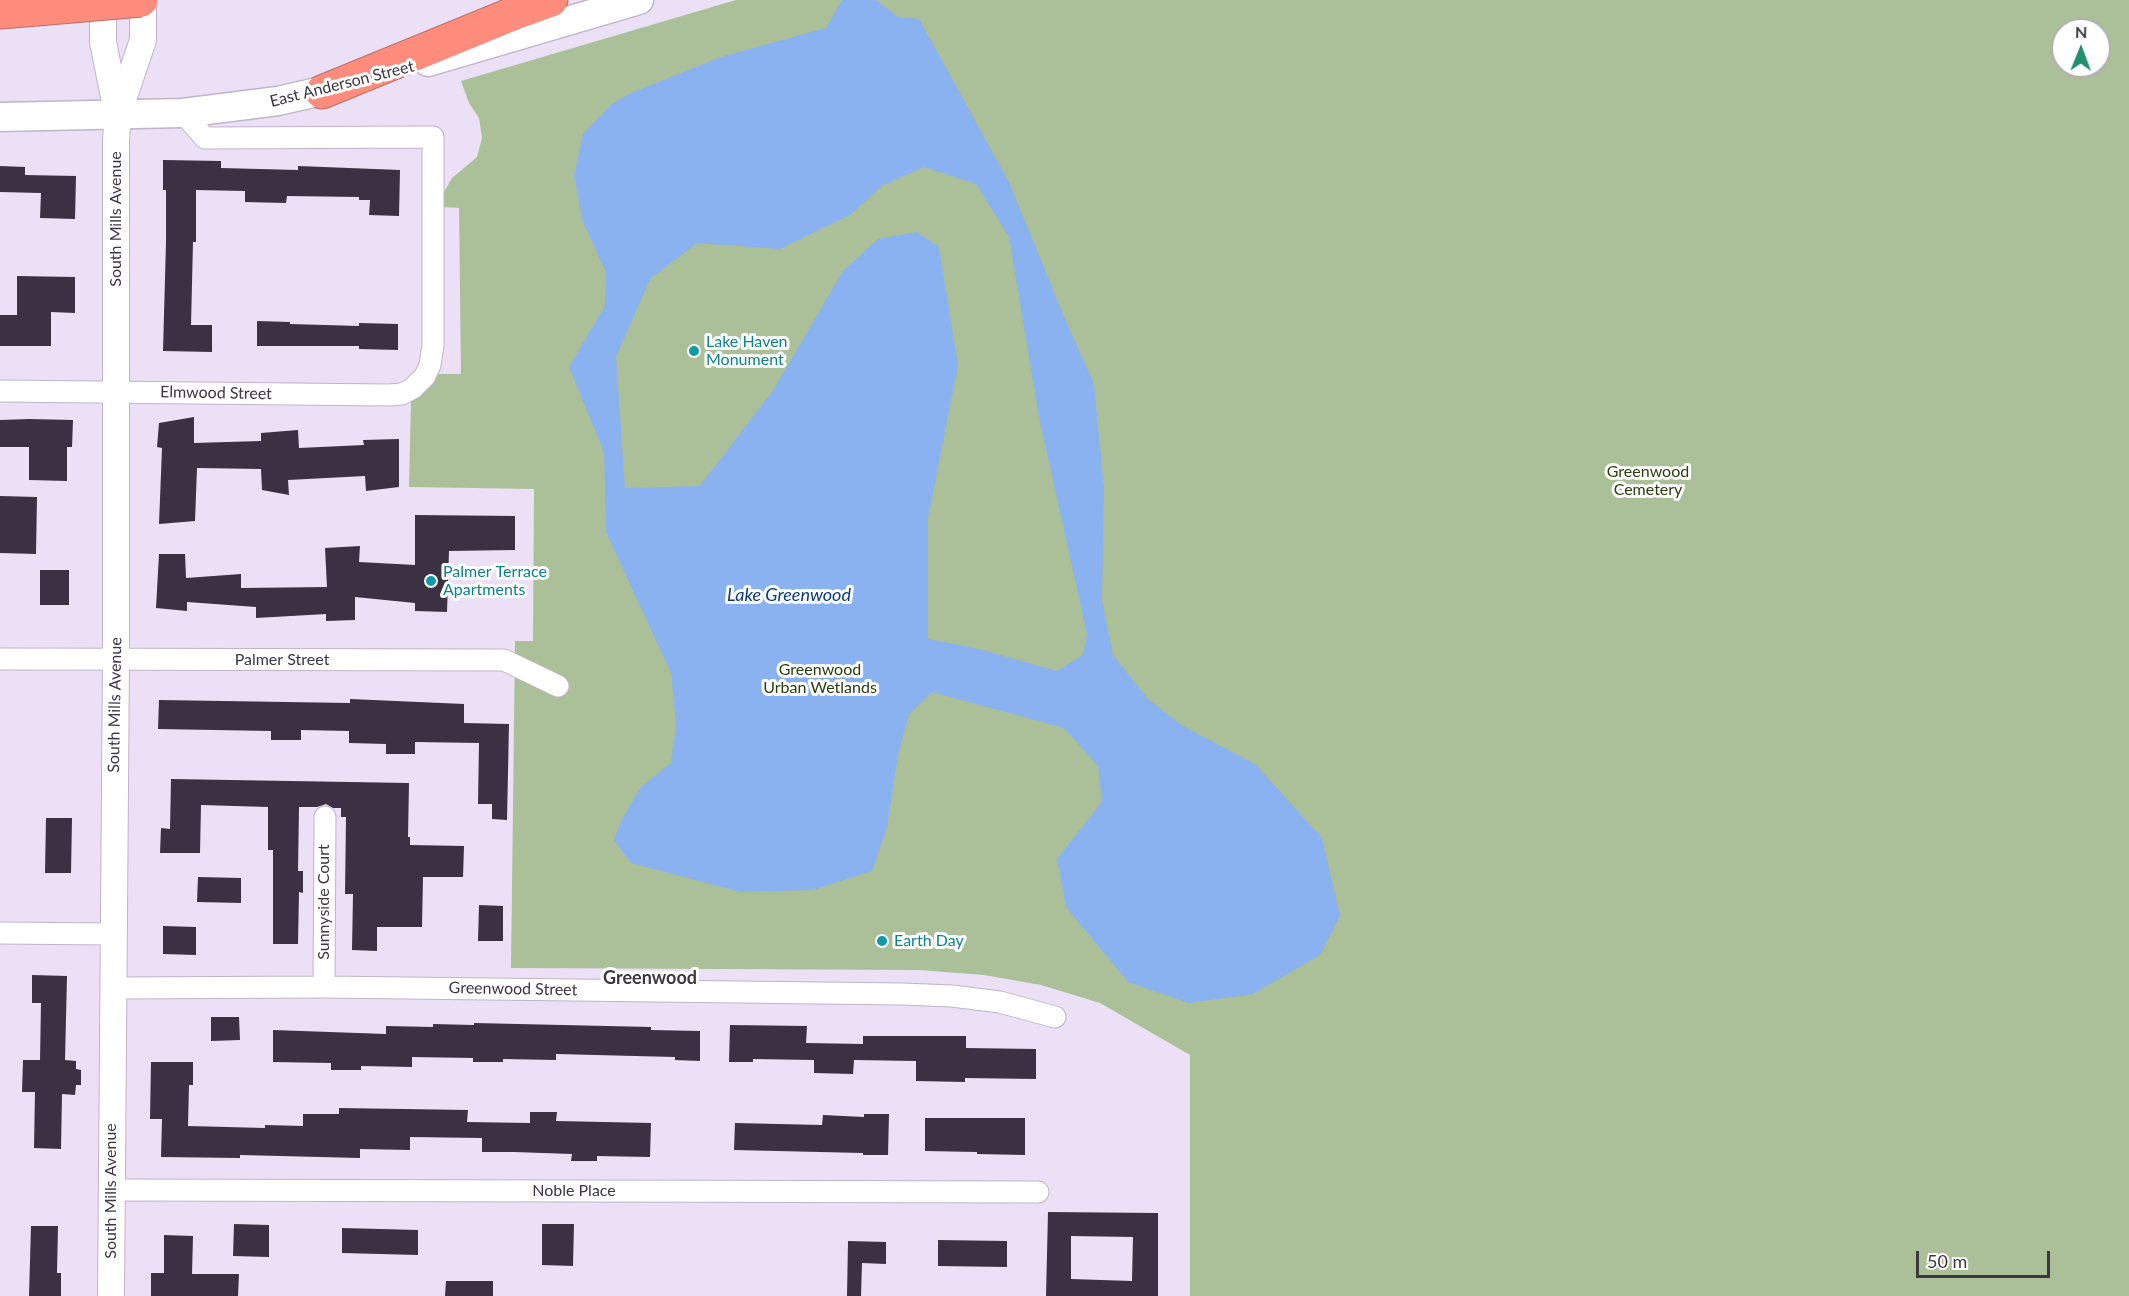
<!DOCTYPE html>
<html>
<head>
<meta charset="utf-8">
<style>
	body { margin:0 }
	#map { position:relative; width:2129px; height:1296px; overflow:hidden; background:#ece0f6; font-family:Lato,sans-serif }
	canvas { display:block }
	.north { position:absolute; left:2051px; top:18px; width:60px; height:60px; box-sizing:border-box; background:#fff; border:2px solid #b1afb3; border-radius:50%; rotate:1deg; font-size:16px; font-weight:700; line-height:24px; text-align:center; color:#3c3740 }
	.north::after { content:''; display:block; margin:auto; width:21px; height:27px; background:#219070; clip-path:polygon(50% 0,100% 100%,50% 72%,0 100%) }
	.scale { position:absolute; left:1916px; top:1251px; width:134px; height:27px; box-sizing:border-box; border:3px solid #3c3740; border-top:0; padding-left:8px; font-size:18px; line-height:21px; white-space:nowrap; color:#3c3740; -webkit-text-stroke:4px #fff; paint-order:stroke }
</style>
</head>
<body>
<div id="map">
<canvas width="2129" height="1296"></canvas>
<div class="north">N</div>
<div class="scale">50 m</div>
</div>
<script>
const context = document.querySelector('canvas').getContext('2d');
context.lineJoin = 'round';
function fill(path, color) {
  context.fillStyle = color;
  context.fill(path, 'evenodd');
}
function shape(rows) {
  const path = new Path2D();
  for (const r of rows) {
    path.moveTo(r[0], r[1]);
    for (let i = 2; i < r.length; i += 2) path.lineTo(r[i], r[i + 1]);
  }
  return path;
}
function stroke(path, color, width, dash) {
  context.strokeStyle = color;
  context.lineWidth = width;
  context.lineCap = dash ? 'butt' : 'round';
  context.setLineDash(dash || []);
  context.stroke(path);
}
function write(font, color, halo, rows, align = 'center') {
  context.font = font + ' Lato,sans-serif';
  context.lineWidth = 6;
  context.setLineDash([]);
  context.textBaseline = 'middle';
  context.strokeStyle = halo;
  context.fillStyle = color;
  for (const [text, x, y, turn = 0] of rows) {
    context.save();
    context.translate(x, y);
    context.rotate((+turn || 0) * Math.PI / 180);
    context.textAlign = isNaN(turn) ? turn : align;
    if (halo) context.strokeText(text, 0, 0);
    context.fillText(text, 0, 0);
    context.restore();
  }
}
fill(shape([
	[736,0,2129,0,2129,1296,1190,1296,1190,1055,1100,1003,1041,985,984,975,919,970,511,968,515,641,533,641,534,489,409,487,411,400,424,391,439,374,461,374,459,208,443,207,444,192,452,178,477,157,482,138,479,118,469,103,461,81],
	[2063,30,2099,30,2099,66,2063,66]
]), '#abc098');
fill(shape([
	[842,0,876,0,898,17,919,19,1009,182,1065,319,1094,384,1104,488,1102,601,1113,655,1148,699,1181,725,1255,764,1322,838,1340,916,1320,955,1253,994,1189,1003,1128,982,1066,907,1057,859,1102,802,1098,766,1064,728,932,692,909,714,898,755,887,827,872,871,813,890,741,892,631,863,614,840,621,821,641,787,671,763,676,725,671,673,606,532,604,452,569,367,605,306,606,272,583,222,574,176,583,134,612,104,631,93,721,57,826,28],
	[924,167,976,184,1009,237,1039,417,1087,634,1083,655,1057,671,975,648,928,639,928,518,958,365,939,247,917,232,878,239,843,271,774,389,700,486,625,488,616,357,650,279,697,243,780,249,850,215,882,186]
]), '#8ab1f0');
fill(shape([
	[163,160,221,161,221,168,298,170,298,166,400,170,399,216,369,215,370,200,359,200,359,197,287,196,286,203,245,202,245,191,196,190,196,242,193,242,191,325,212,325,212,352,163,351,166,242,166,190,163,190],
	[0,166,25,167,25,175,76,176,75,219,40,218,41,193,0,192],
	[17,276,75,277,75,313,51,312,51,346,0,346,0,315,17,315],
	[257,321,290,322,290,324,359,326,359,323,398,324,398,350,359,349,359,346,257,346],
	[194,417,194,443,261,441,261,433,298,430,299,448,364,445,363,440,399,439,399,487,366,491,365,476,288,480,289,495,262,490,261,469,197,468,195,521,159,524,162,448,157,447,159,423],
	[29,419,73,420,72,447,67,447,67,481,29,480,29,447,0,447,0,420],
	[0,496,37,497,36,554,0,553],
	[415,515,515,516,515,550,449,551,447,612,415,611,415,603,355,597,355,620,326,621,326,614,256,618,256,607,187,602,187,611,156,608,159,554,185,554,186,578,241,574,241,588,327,587,325,548,360,546,359,562,415,565],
	[40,570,69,570,69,605,40,605],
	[350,699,464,704,464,723,509,724,507,820,492,819,492,804,478,804,479,743,415,742,415,754,386,754,386,744,349,743,349,731,301,730,301,740,271,740,271,731,158,729,159,700,350,703],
	[171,779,409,783,408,837,410,837,410,845,464,846,463,877,423,877,422,927,377,927,377,951,352,950,353,894,345,894,346,817,341,817,341,808,333,808,326,804,317,807,299,807,298,871,303,871,303,893,299,892,298,944,273,944,273,850,268,850,268,807,201,805,200,853,160,853,161,828,170,829],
	[46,818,72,818,71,873,45,873],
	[198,877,241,878,241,903,197,902],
	[479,905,503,906,503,941,478,941],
	[163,926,196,927,196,955,163,954],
	[32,975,67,976,65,1060,76,1061,76,1069,81,1070,81,1085,76,1085,75,1095,62,1094,61,1149,34,1148,35,1092,22,1092,23,1060,40,1060,41,1003,32,1003],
	[211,1017,239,1017,240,1040,211,1041],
	[474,1023,651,1027,651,1030,700,1031,700,1061,675,1060,675,1057,556,1054,556,1060,503,1059,503,1062,473,1062,473,1058,412,1057,412,1067,361,1066,361,1070,331,1070,331,1063,273,1062,273,1030,386,1034,386,1026,433,1027,433,1024,474,1025],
	[730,1025,807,1026,806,1043,863,1044,863,1036,966,1036,966,1048,1036,1049,1036,1079,965,1078,965,1082,916,1081,916,1061,854,1060,853,1074,814,1073,814,1060,753,1059,753,1062,729,1062],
	[151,1062,193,1062,193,1085,189,1085,188,1126,265,1128,265,1125,303,1126,303,1114,339,1114,339,1108,468,1110,467,1122,530,1123,530,1112,557,1112,556,1121,651,1123,650,1157,597,1156,597,1161,571,1161,572,1154,514,1152,482,1152,482,1138,410,1137,410,1150,360,1149,360,1158,240,1155,240,1158,161,1157,162,1119,150,1119],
	[864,1114,889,1114,888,1155,863,1155,863,1153,734,1150,735,1123,822,1125,823,1115,864,1117],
	[925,1118,1025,1118,1025,1155,977,1154,977,1152,925,1151],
	[1048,1212,1158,1213,1158,1296,1046,1296],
	[1071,1236,1133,1237,1132,1281,1071,1279],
	[234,1224,269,1225,269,1257,233,1256],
	[542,1224,574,1224,573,1266,542,1265],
	[31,1226,58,1226,57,1273,61,1273,61,1296,29,1296],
	[342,1228,418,1230,418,1255,342,1253],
	[164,1235,193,1236,192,1274,239,1274,238,1296,151,1296,151,1273,164,1273],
	[938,1240,1007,1241,1007,1267,938,1266],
	[848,1241,886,1242,886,1264,862,1263,861,1296,847,1296],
	[446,1281,493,1281,493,1296,445,1296]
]), '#3b3142');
const minor = shape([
	[0,391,389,395,402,394,413,388,425,376,430,365,433,345,433,137,205,138,183,113],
	[0,659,504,660,558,686],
	[0,933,112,934],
	[324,987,325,817],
	[112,988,324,987,903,994,952,996,1000,1002,1055,1017],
	[111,1190,1038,1192]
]);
const tertiary = shape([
	[103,0,103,42,117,112],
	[111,1296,116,660,116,140,118,114,143,40,143,0]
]);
const secondary = shape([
	[428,62,639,0],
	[0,117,183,113,278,101,343,86]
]);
const motorway = shape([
	[0,12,37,9],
	[322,92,515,13,551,0]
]);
stroke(minor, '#c0b4c9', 23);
stroke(tertiary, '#c0b4c9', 28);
stroke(secondary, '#c0b4c9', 31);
stroke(motorway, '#ba6e68', 35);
stroke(minor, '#fff', 21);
stroke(tertiary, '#fff', 26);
stroke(secondary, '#fff', 28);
stroke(motorway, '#fe8c7d', 33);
const motorwayBridge = shape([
	[37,9,141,0]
]);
stroke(motorwayBridge, '#ba6e68', 35, []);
stroke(motorwayBridge, '#fe8c7d', 33);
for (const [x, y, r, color] of [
	[694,351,6,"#0f9aa8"],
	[431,581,6,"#0f9aa8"],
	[882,941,6,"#0f9aa8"]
]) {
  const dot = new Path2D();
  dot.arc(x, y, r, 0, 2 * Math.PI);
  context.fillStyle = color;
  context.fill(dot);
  stroke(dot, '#fff', 2);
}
write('16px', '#3c3740', '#fff', [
	["East Anderson Street",342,84,-14],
	["South Mills Avenue",116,219,-90],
	["Elmwood Street",216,393,1],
	["Palmer Street",282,660],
	["South Mills Avenue",115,705,-89],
	["Sunnyside Court",324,902,-90],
	["Greenwood Street",513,989,1],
	["South Mills Avenue",111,1191,-90],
	["Noble Place",574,1191]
]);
write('16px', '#0d838f', '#fff', [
	["Lake Haven",706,342],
	["Monument",706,360],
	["Palmer Terrace",443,572],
	["Apartments",443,590],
	["Earth Day",894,941]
], 'left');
write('16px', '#2a3f0e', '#fff', [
	["Greenwood",1648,472],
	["Cemetery",1648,490],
	["Greenwood",820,670],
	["Urban Wetlands",820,688]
]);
write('italic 18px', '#0a3a81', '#fff', [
	["Lake Greenwood",789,595]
]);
write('bold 18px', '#3c3740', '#fff', [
	["Greenwood",650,978]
]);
</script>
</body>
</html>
